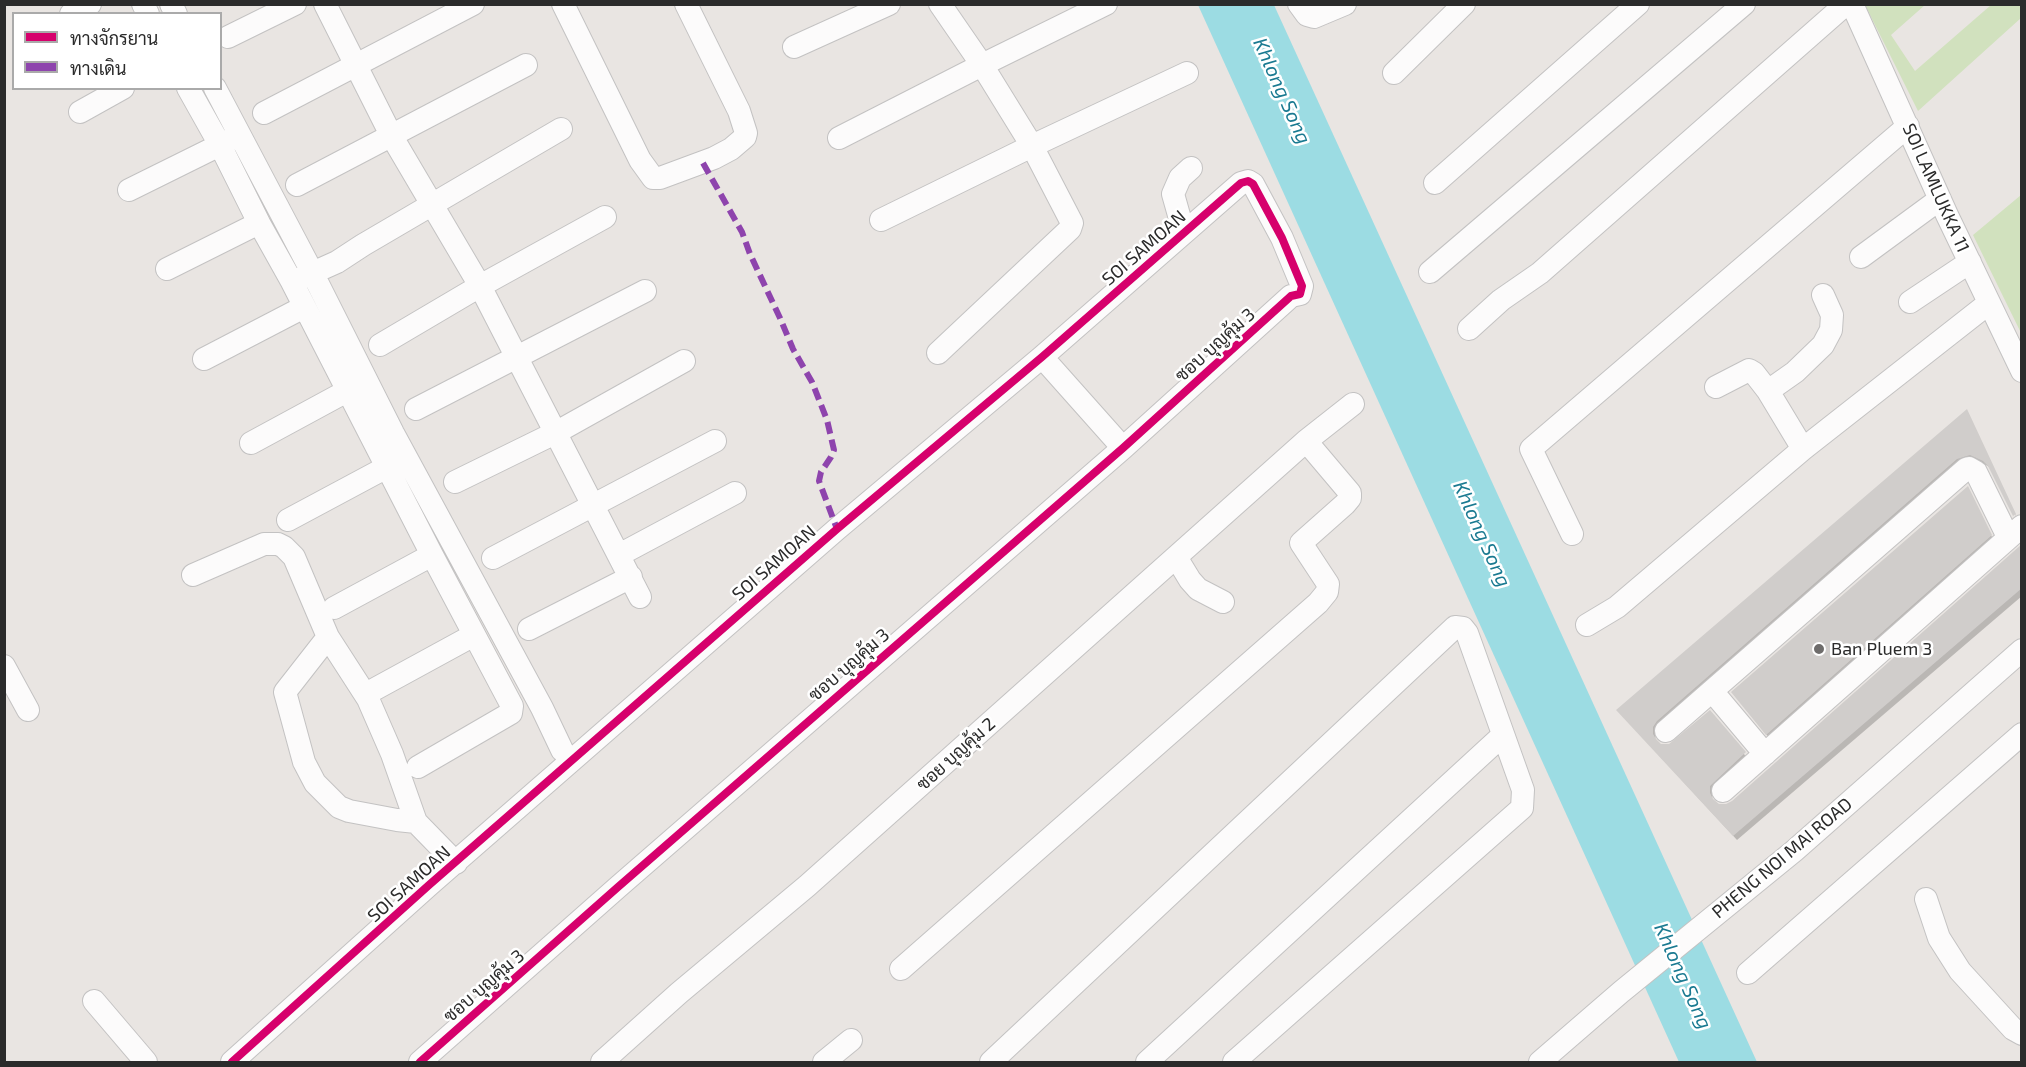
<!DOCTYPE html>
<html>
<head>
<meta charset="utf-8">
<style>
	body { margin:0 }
	#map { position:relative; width:2026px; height:1067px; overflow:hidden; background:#e9e5e2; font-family:"Exo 2",Sarabun,sans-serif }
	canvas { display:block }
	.frame { position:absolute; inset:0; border:6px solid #2b2b2b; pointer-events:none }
	.legend { position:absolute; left:12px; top:12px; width:210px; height:78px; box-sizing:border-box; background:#fff; border:2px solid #aaa; margin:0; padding:8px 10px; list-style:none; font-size:18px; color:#2b2b2b }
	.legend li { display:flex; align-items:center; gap:12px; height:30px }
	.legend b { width:30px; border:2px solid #aaa }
</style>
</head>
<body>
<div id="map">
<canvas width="2026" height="1067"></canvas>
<div class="frame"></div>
<ul class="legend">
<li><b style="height:8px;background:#d6006c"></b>ทางจักรยาน</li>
<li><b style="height:8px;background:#8e44ad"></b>ทางเดิน</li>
</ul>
</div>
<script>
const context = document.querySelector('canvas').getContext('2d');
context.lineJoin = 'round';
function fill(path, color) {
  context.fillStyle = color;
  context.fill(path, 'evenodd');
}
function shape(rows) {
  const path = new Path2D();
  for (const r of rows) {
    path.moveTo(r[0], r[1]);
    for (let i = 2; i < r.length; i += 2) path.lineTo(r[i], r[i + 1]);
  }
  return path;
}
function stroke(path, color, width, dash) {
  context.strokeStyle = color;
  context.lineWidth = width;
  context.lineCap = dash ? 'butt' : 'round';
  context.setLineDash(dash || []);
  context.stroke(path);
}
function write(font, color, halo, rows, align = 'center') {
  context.font = font + ' "Exo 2",Sarabun,sans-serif';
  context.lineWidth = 5;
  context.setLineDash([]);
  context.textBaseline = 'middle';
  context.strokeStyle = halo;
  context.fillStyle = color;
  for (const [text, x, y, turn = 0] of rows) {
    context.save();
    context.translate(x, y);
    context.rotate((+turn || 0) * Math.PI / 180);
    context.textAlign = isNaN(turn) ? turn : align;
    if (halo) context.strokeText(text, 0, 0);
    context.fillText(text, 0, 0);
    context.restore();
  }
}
fill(shape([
	[1865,5,1925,5,1891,35,1915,71,1991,5,2021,5,2021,18,1918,111],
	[2021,195,2021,333,1973,235]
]), '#d1e1be');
fill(shape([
	[1198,5,1274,5,1757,1062,1679,1062]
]), '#9cdce3');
fill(shape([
	[1970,417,2018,520,1992,471,1988,466,1974,460,1656,733,1655,741,1661,745,1670,746,1710,712,1748,759,1713,792,1712,800,1719,805,1727,806,1733,802,2022,546,2022,596,1737,840,1618,711],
	[1970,493,1994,541,1770,739,1733,693]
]), '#0003');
fill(shape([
	[1967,409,2016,514,2013,516,1988,466,1983,461,1970,455,1957,459,1657,721,1653,727,1653,734,1656,739,1661,744,1669,744,1710,710,1746,752,1710,786,1710,793,1713,799,1719,804,1726,804,1732,801,2022,544,2022,588,1733,836,1616,710],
	[1968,486,1992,535,1766,735,1731,692]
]), '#d0cdcb');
const minor = shape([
	[143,4,148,14],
	[171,4,176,14],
	[325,4,391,135,480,286,640,597],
	[563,4,640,160,653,178,660,178,714,158,731,149,745,137,746,133,739,111,686,4],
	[1299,4,1307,15,1314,17,1345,4],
	[1852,4,1947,215,2022,371],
	[71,14,90,4],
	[228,37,295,4],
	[794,47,889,4],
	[1394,73,1464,4],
	[188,88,220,145,259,223,292,282,432,555,512,706,511,713,418,767],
	[215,88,312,272,393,433,542,708,562,750],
	[80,112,123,88],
	[264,113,473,4],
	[839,138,982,65,1106,4],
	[1435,183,1638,4],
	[297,185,526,65],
	[129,190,232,139],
	[881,220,1032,146,1187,73],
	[1184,233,1173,194,1180,178,1191,168],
	[1861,257,1940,199],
	[167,269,259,223],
	[1430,272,1744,4],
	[299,279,337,262,363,245,561,129],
	[1910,302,1970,262],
	[1469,329,1501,300,1540,273,1846,4],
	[380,345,480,286,605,217],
	[938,353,1070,229,1072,223,1032,146,982,65,940,4],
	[1042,357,1123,448],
	[204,359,304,307],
	[1716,387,1749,370,1754,373,1768,391,1803,449],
	[1768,391,1795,372,1823,345,1831,330,1832,315,1823,295],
	[416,409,645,291],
	[251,443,347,391],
	[455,482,557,432,684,361],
	[288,520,387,467],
	[1572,534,1531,449,1908,126],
	[619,555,735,493],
	[1176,557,1190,580,1198,589,1223,602],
	[493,558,715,441],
	[193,575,264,544,278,544,284,547,294,557,328,637,285,692,304,762,315,783,339,807,349,811,397,820,416,822,456,863],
	[334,608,432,555],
	[1587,625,1617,607,1803,449,1989,303],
	[529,629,631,577],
	[328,637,368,699,392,754,416,822],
	[4,666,28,710],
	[375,689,474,635],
	[1712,691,1765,754],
	[1666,731,1966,469,1969,468,1976,472,2008,537],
	[1723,791,2022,526],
	[1926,899,1939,938,1960,971,2013,1029,2022,1034],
	[901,969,1318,603,1327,592,1328,584,1301,543,1345,504,1350,498,1350,493,1306,441],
	[1748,973,2022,734],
	[94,1001,146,1062],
	[232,1062,429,885,837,529,1042,357,1241,183,1248,181,1253,184,1282,238,1302,286,1300,294,1291,296,1123,448,618,887,420,1062],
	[602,1062,679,993,807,886,1306,441,1353,404],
	[824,1062,851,1040],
	[991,1062,1455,627,1463,628,1467,633,1523,790,1522,808,1234,1062],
	[1147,1062,1503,735],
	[1540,1062,1621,992,1794,851,2022,650]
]);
stroke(minor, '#c3c2c2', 24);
stroke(minor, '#fcfbfb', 22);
stroke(shape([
	[703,163,742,232,750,254,780,318,793,349,812,382,827,420,834,450,831,457,821,472,819,481,837,529]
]), '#8e44ad', 6, [12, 6]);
stroke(shape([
	[232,1062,429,885,837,529,1042,357,1241,183,1248,181,1253,184,1282,238,1302,286,1300,294,1291,296,1123,448,618,887,420,1062]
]), '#d6006c', 8);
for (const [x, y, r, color] of [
	[1819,649,6,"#6e6c6b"]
]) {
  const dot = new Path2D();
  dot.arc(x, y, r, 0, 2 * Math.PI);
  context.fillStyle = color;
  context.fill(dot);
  stroke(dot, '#fff', 2);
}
write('18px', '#2b2b2b', '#fff', [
	["SOI LAMLUKKA 11",1936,188,66],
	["SOI SAMOAN",1144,248,-41],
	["ซอบ บุญคุ้ม 3",1215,345,-42],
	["SOI SAMOAN",774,563,-41],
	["ซอบ บุญคุ้ม 3",849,665,-41],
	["ซอย บุญคุ้ม 2",956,754,-42],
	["PHENG NOI MAI ROAD",1782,858,-40],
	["SOI SAMOAN",409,884,-42],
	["ซอบ บุญคุ้ม 3",484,986,-41]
]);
write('18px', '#2b2b2b', '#fff', [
	["Ban Pluem 3",1831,649]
], 'left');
write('italic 20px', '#1a7a91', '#fff', [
	["Khlong Song",1282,91,66],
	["Khlong Song",1482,534,66],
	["Khlong Song",1683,976,66]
]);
</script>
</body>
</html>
